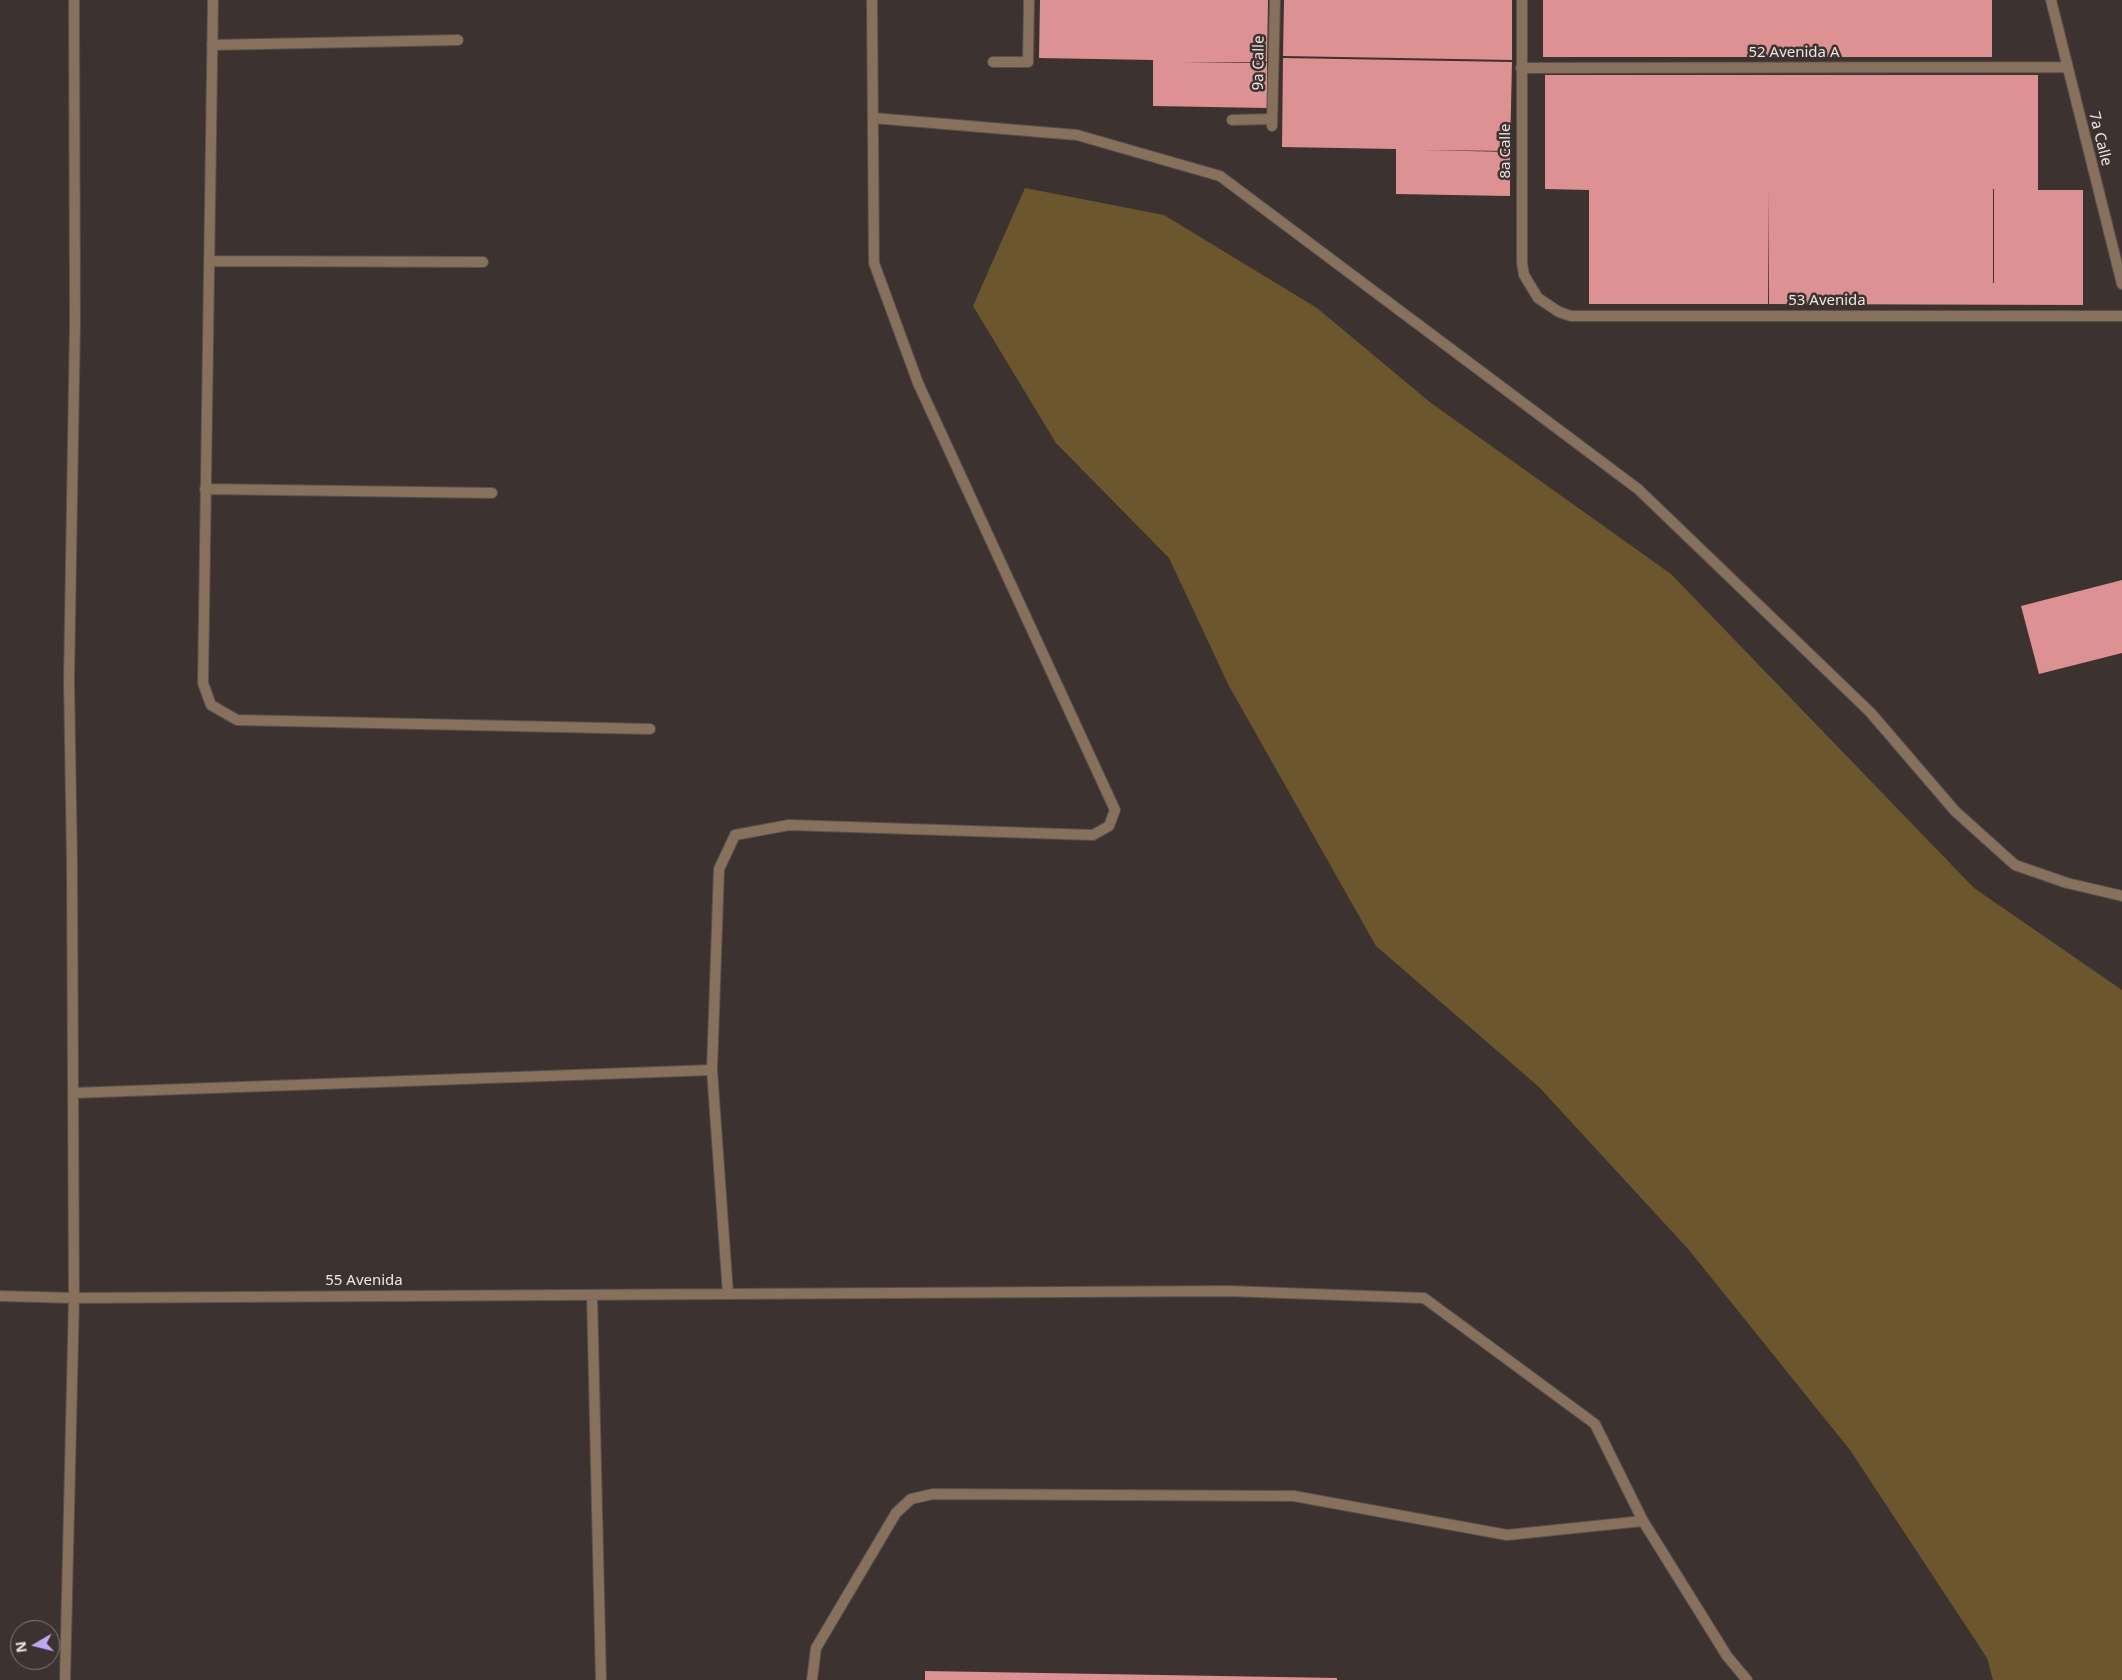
<!DOCTYPE html>
<html>
<head>
<meta charset="utf-8">
<style>
	body { margin:0 }
	#map { position:relative; width:2122px; height:1680px; overflow:hidden; background:#3c3330; font-family:"Noto Sans",sans-serif }
	canvas { display:block }
	.north { position:absolute; left:10px; top:1620px; width:50px; height:50px; box-sizing:border-box; background:#3c3330; border:1px solid #827b78; border-radius:50%; rotate:262deg; font-size:14px; font-weight:700; line-height:20px; text-align:center; color:#ece6e4 }
	.north::after { content:''; display:block; margin:auto; width:18px; height:22px; background:#bcaaf5; clip-path:polygon(50% 0,100% 100%,50% 72%,0 100%) }
</style>
</head>
<body>
<div id="map">
<canvas width="2122" height="1680"></canvas>
<div class="north">N</div>
</div>
<script>
const context = document.querySelector('canvas').getContext('2d');
context.lineJoin = 'round';
function fill(path, color) {
  context.fillStyle = color;
  context.fill(path, 'evenodd');
}
function shape(rows) {
  const path = new Path2D();
  for (const r of rows) {
    path.moveTo(r[0], r[1]);
    for (let i = 2; i < r.length; i += 2) path.lineTo(r[i], r[i + 1]);
  }
  return path;
}
function stroke(path, color, width, dash) {
  context.strokeStyle = color;
  context.lineWidth = width;
  context.lineCap = dash ? 'butt' : 'round';
  context.setLineDash(dash || []);
  context.stroke(path);
}
function write(font, color, halo, rows, align = 'center') {
  context.font = font + ' "Noto Sans",sans-serif';
  context.lineWidth = 5;
  context.setLineDash([]);
  context.textBaseline = 'middle';
  context.strokeStyle = halo;
  context.fillStyle = color;
  for (const [text, x, y, turn = 0] of rows) {
    context.save();
    context.translate(x, y);
    context.rotate((+turn || 0) * Math.PI / 180);
    context.textAlign = isNaN(turn) ? turn : align;
    if (halo) context.strokeText(text, 0, 0);
    context.fillText(text, 0, 0);
    context.restore();
  }
}
fill(shape([
	[1025,188,1164,215,1317,308,1431,403,1671,574,1974,888,2122,990,2122,1680,1993,1680,1987,1658,1850,1450,1689,1250,1539,1087,1376,946,1229,686,1169,558,1056,443,973,306]
]), '#6b562e');
fill(shape([
	[1040,0,1268,0,1267,62,1179,62,1267,63,1267,108,1153,106,1153,60,1039,58],
	[1284,0,1512,0,1512,60,1283,56],
	[1543,0,1992,0,1992,57,1543,57],
	[1283,58,1512,62,1510,151,1422,150,1510,152,1510,196,1396,194,1396,149,1282,147],
	[1545,75,2038,75,2038,190,2083,190,2083,305,1769,304,1768,190,1768,304,1589,304,1589,190,1545,189],
	[1993,189,1994,189,1994,283,1993,283],
	[2122,580,2122,653,2039,674,2021,606],
	[925,1671,1337,1678,1337,1680,925,1680]
]), '#dd9192');
const lane = shape([
	[993,62,1028,62],
	[873,118,1077,135,1220,176,1638,489,1870,712,1955,811,2015,865,2067,883,2122,896],
	[1232,120,1272,119],
	[728,1294,1228,1291,1424,1298,1595,1424,1643,1521,1727,1656,1747,1680],
	[812,1680,816,1648,896,1513,911,1499,933,1494,1294,1496,1507,1535,1643,1521]
]);
const street = shape([
	[213,0,203,683,211,705,237,720,650,729],
	[1522,0,1522,263,1524,275,1538,298,1559,312,1571,316,2122,316],
	[2051,0,2122,284],
	[212,45,458,40],
	[1028,62,1029,0],
	[1521,68,2067,67],
	[1272,126,1275,0],
	[209,261,483,262],
	[205,489,492,493],
	[73,1093,712,1070],
	[592,1295,601,1680],
	[0,1296,74,1298,728,1294,712,1070,719,869,735,835,789,825,1093,835,1109,826,1115,810,918,383,874,263,872,0],
	[65,1680,74,1298,72,864,69,680,75,322,74,0]
]);
stroke(lane, '#58504d', 12);
stroke(street, '#58504d', 12);
stroke(lane, '#87705c', 10);
stroke(street, '#87705c', 10);
write('15px', '#ece6e4', '#3c3330', [
	["52 Avenida A",1794,53],
	["9a Calle",1259,63,-89],
	["7a Calle",2100,139,76],
	["8a Calle",1506,151,-90],
	["53 Avenida",1827,301],
	["55 Avenida",364,1281]
]);
</script>
</body>
</html>
